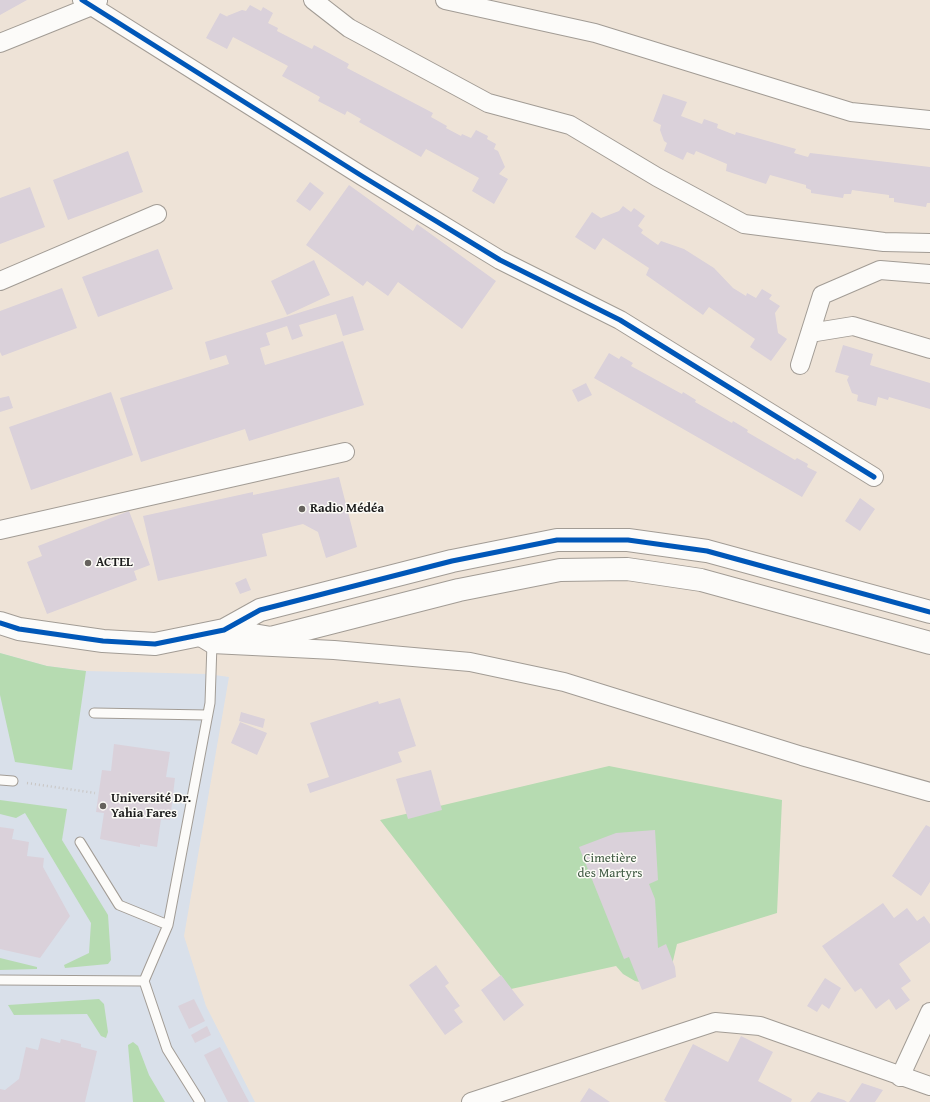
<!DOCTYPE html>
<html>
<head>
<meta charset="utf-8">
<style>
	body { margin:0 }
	canvas { display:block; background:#eee3d7 }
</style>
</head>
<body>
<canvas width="930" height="1102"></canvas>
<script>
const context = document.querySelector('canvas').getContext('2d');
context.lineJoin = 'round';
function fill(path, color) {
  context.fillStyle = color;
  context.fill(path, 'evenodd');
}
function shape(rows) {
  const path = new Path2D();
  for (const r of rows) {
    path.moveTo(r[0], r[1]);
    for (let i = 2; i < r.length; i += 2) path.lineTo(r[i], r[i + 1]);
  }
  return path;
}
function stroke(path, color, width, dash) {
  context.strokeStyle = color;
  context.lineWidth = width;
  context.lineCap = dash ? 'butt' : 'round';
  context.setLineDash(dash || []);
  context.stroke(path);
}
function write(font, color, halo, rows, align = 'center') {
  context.font = font + ' "Gentium Book Plus",serif';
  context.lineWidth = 3;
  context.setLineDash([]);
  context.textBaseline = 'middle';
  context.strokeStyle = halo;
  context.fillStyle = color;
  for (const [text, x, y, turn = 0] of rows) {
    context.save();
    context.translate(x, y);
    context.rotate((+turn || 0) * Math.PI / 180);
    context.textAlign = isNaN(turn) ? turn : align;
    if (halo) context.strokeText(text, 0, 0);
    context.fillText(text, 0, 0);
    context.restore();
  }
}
fill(shape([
	[0,653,47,666,86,671,207,674,229,677,184,936,206,1006,255,1102,0,1102]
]), '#d9e0ea');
fill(shape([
	[0,653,47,666,86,671,72,770,15,762,0,695],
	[609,766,782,800,777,913,677,944,672,965,651,985,635,981,623,974,616,966,511,989,380,820],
	[0,800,67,809,62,840,108,915,111,960,108,964,65,968,64,965,89,953,91,923,25,813,16,818,0,814],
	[0,958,37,967,37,969,0,970],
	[99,999,104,1004,108,1032,106,1038,101,1036,87,1014,14,1015,8,1005],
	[133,1042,138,1046,149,1075,165,1102,133,1102,128,1045]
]), '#b6dbb1');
fill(shape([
	[0,0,27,0,0,15],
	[250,5,261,11,263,7,273,13,268,23,278,28,277,31,312,49,314,45,349,64,347,68,433,113,431,117,447,126,446,128,461,136,462,134,471,138,476,130,488,136,487,139,496,144,494,149,498,151,505,167,499,174,508,179,494,204,472,191,479,178,426,149,421,157,359,122,361,119,347,111,345,115,318,101,320,97,282,76,288,66,233,37,227,49,206,38,220,13,228,17,227,16,242,10,246,11],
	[663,94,687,102,681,116,702,124,704,119,718,124,717,128,735,135,736,132,796,149,794,153,808,157,810,153,930,167,930,203,927,203,926,207,894,202,894,198,889,198,889,195,852,190,851,194,844,194,843,198,811,193,811,190,806,188,806,185,770,175,766,184,726,171,727,164,696,151,694,155,687,152,683,160,664,151,667,143,664,141,660,130,661,125,653,121],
	[128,151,143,192,68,220,53,180],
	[310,182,324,193,310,211,296,201],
	[349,185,413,231,417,224,496,281,462,329,398,282,388,296,367,281,363,286,306,245],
	[30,187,45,227,0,244,0,198],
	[623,206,631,212,634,208,645,216,638,226,643,230,641,233,658,245,661,241,684,249,714,268,733,288,746,296,747,293,756,298,762,289,772,295,769,299,780,306,775,313,778,333,787,339,771,361,750,347,755,339,709,307,703,315,646,275,649,268,603,238,595,250,575,237,592,212,601,218,619,211],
	[158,249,173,289,98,317,82,277],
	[314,260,330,295,287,315,271,281],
	[62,288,77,328,2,356,0,352,0,311],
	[353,296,364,330,343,336,336,314,299,325,303,336,292,340,287,326,266,333,270,345,260,348,265,365,343,341,364,405,249,441,245,429,141,462,120,398,229,364,226,355,210,360,205,342],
	[843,345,873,354,870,365,930,383,930,409,889,397,888,400,878,397,876,406,857,401,858,395,852,393,847,380,849,376,835,372],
	[609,353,619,359,621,356,633,363,631,366,682,394,683,392,696,400,695,402,732,423,733,421,748,430,747,432,795,460,797,458,808,464,807,467,817,472,802,497,594,378],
	[586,383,592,395,578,402,572,390],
	[111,392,133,455,31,490,9,427],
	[9,396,13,408,0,412,0,398],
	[339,477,357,547,326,558,318,532,303,524,262,534,267,556,158,581,143,516,253,492,253,495],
	[860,498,875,509,860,531,845,521],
	[129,511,150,565,134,571,137,580,47,614,27,562,42,556,38,546],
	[246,578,251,590,240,594,235,583],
	[400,698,416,746,398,752,402,762,310,793,307,784,329,777,310,723,378,701,379,704],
	[241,712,265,719,263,728,239,721],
	[240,722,267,733,257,755,231,743],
	[114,744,170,752,166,777,175,778,170,820,161,819,157,847,140,844,140,847,100,839,104,813,96,812,102,770,111,771],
	[431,770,442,810,408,819,396,779],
	[926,825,930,827,930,882,921,896,892,876],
	[0,827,14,829,12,839,29,842,27,856,44,858,43,867,70,916,40,958,0,949],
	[655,830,658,880,649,884,655,899,658,948,666,944,675,967,676,977,642,990,629,957,624,959,579,847,616,833],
	[883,903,894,918,907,908,917,921,924,916,930,924,930,942,899,964,911,981,901,988,910,1000,896,1010,889,999,876,1009,861,988,855,992,822,946],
	[436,965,449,983,445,986,460,1006,454,1010,463,1022,445,1035,409,985],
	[501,975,524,1005,504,1021,481,990],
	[825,978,841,988,829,1009,822,1004,817,1012,807,1006],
	[194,999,205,1021,189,1029,178,1006],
	[207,1026,211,1035,195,1043,191,1035],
	[741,1036,773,1052,758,1081,792,1099,791,1102,667,1102,664,1100,693,1044,728,1062],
	[41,1038,60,1043,61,1039,81,1044,81,1047,97,1051,85,1102,0,1102,0,1089,5,1090,19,1079,26,1047,38,1050],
	[220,1047,249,1102,228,1102,204,1055],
	[862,1083,883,1090,875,1102,849,1102],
	[589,1088,610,1102,580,1102],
	[818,1092,844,1100,847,1102,810,1102]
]), '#dad1da');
const service = shape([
	[94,713,207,715],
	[0,780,13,781],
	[80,842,119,905,168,925],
	[0,980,144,981,168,925,210,703,212,644],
	[144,981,167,1049,200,1102]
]);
const minor = shape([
	[82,0,362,176,500,260,620,320,874,477],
	[313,0,349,28,488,103,570,125,657,177,744,224,884,242,930,243],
	[445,0,595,33,851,112,930,120],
	[0,43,92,6,98,1],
	[0,281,157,214],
	[810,333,853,326,930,349],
	[800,365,822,295,880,270,930,274],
	[0,530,345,452],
	[197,635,212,644,334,650,470,662,564,682,802,756,930,792],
	[900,1077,930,1012],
	[471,1102,715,1022,760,1026,930,1086]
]);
const tertiary = shape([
	[0,623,19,629,103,641,155,644,224,630,260,610,452,561,557,540,628,540,707,551,930,612],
	[224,630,271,638,459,590,560,570,627,569,701,580,930,643]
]);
stroke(service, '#a29c95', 11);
stroke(minor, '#a29c95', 20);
stroke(tertiary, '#a29c95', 24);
stroke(shape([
	[27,783,95,793]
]), '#c8c5c3', 2.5, [1, 3]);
stroke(service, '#fcfbf9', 9);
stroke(minor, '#fcfbf9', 18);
stroke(tertiary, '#fcfbf9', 22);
stroke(shape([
	[82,0,362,176,500,260,620,320,874,477],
	[0,623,19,629,103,641,155,644,224,630,260,610,452,561,557,540,628,540,707,551,930,612]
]), '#0057b8', 5);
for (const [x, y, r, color] of [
	[302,509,4,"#66625d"],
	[88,563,4,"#66625d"],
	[103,806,4,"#66625d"]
]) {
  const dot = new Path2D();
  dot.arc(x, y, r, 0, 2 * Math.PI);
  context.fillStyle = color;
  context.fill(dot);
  stroke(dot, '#fdfcf7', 1.5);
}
write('bold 13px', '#1c1c1c', '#fdfcf7', [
	["Radio Médéa",310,509],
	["ACTEL",96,563],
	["Université Dr.",111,799],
	["Yahia Fares",111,814]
], 'left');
write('13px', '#425c45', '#fdfcf7', [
	["Cimetière",610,859],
	["des Martyrs",610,874]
]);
</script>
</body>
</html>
